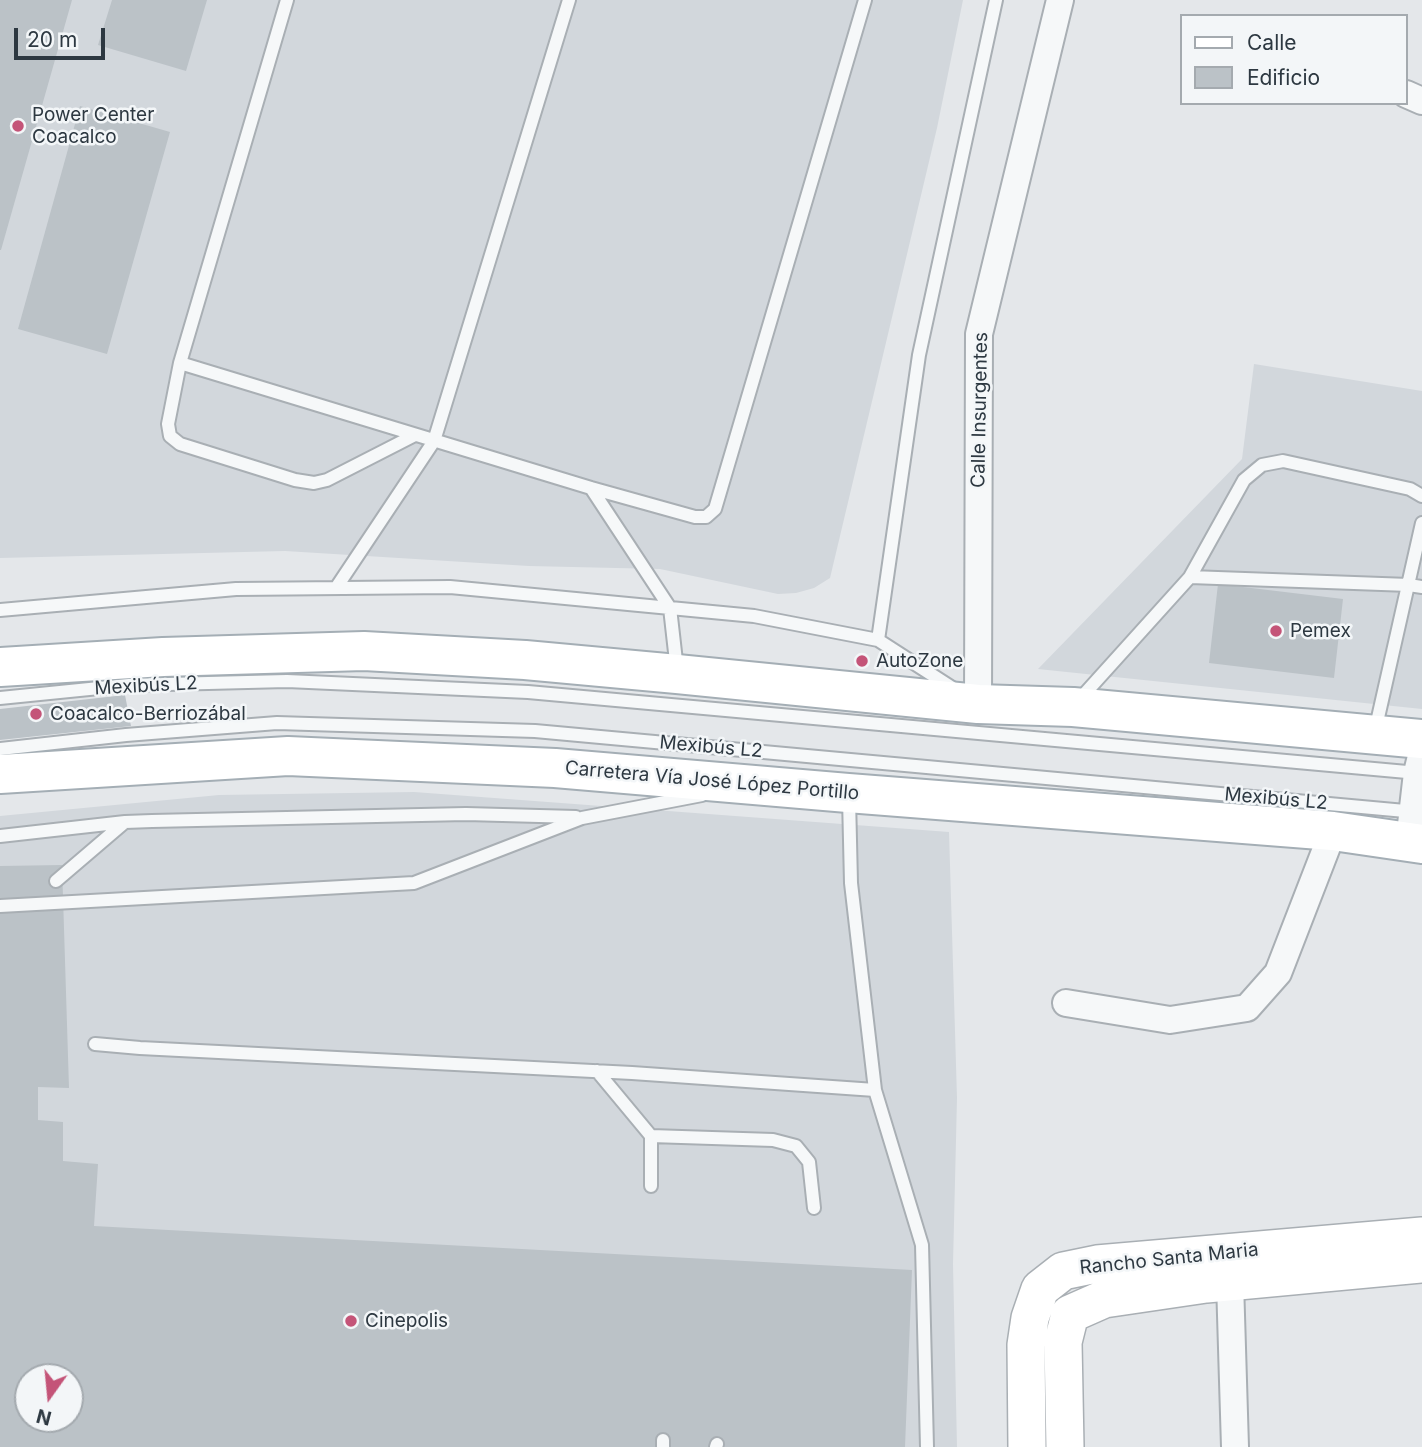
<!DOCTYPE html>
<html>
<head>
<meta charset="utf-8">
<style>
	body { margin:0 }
	#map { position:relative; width:1422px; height:1447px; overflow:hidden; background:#e4e7ea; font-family:Inter,sans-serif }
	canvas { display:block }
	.legend { position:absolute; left:1180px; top:14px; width:228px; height:91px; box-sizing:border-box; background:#f3f6f8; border:2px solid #a4aaaf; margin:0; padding:9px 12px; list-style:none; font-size:21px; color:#2d3841 }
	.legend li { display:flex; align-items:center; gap:14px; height:35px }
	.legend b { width:35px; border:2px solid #a4aaaf }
	.north { position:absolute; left:14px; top:1363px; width:70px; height:70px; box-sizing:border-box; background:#f3f6f8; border:2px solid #a4aaaf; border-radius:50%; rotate:195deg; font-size:19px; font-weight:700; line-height:28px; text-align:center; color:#2d3841 }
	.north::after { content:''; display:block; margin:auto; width:24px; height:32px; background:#c45478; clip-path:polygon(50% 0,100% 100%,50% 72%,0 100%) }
	.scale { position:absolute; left:14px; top:28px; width:91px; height:32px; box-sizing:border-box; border:4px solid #2d3841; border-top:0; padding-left:9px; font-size:21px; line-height:24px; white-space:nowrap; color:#2d3841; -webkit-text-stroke:5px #f3f6f8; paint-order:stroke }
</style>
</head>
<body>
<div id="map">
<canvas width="1422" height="1447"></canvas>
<ul class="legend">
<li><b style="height:9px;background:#fff"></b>Calle</li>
<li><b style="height:19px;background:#bbc2c7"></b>Edificio</li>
</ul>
<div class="north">N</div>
<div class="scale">20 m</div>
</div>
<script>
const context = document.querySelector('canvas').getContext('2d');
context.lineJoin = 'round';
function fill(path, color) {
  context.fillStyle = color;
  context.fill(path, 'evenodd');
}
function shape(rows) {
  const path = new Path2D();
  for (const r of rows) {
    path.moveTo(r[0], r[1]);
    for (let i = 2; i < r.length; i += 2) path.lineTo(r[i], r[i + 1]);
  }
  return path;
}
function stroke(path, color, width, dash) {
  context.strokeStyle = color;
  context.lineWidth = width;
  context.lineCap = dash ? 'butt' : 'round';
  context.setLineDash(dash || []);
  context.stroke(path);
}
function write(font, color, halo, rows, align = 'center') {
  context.font = font + ' Inter,sans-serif';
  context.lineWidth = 5;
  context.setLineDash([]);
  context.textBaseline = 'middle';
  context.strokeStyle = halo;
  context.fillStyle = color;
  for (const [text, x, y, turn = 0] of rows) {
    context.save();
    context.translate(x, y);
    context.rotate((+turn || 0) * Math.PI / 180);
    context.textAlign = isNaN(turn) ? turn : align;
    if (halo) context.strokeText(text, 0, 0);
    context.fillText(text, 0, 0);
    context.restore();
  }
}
fill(shape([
	[0,0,963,0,937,128,830,578,814,588,796,593,778,594,660,569,529,566,285,551,0,558],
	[1254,364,1422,391,1422,709,1038,669,1242,459],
	[414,792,949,832,957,1098,953,1264,957,1447,0,1447,0,816,219,795],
	[28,1377,70,1377,70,1419,28,1419]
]), '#d2d7dc');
fill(shape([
	[0,0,72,0,1,250,0,250],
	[112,0,207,0,186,71,98,45],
	[80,106,170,132,107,354,18,329],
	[1218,584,1343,599,1334,678,1209,663],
	[125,695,131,726,0,740,0,709],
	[62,865,69,1088,38,1087,38,1120,63,1122,63,1161,98,1164,94,1226,912,1270,905,1447,0,1447,0,866],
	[28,1377,70,1377,70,1419,28,1419]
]), '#bbc2c7');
const lane = shape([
	[287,0,180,363,168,424,170,436,180,444,295,480,314,483,327,480,415,435],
	[180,363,591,488,695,517,706,517,715,509,865,0],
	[591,488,670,608,677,670],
	[1190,577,1409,585,1422,587],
	[336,588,434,441,569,0],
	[0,610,236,589,450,587,754,616,878,640,954,689],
	[878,640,919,355,996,0],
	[0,698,129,685,287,681,528,692,1418,773],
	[1079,700,1190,577,1244,480,1262,465,1283,461,1410,489,1422,496],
	[1375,731,1422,523],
	[0,749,126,735,277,723,535,731,1416,812],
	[849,798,851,883,875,1090,922,1245,927,1447],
	[0,836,125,822,152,821,466,814,576,817],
	[56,881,125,822],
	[0,906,414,883,582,818,702,795],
	[95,1044,140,1048,632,1073,875,1090],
	[597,1071,651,1136,773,1140,796,1146,809,1162,814,1208],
	[651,1186,651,1136],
	[663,1447,663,1440],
	[716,1447,717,1444]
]);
const street = shape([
	[1406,94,1422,101],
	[978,704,979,334,1060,0],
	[1409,842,1417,773,1422,752],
	[1066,1003,1170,1020,1247,1008,1278,973,1333,831],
	[1230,1282,1235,1447]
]);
const secondary = shape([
	[1027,1447,1026,1345,1030,1318,1040,1289,1063,1271,1097,1264,1422,1236],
	[1065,1447,1063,1342,1070,1314,1104,1299,1206,1284,1422,1264]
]);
const primary = shape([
	[0,667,163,657,364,651,525,660,677,674,978,704,1073,707,1422,739],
	[0,774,288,756,555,768,848,793,1333,831,1422,844]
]);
stroke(lane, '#a9afb4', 16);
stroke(street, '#a9afb4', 30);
stroke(secondary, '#a9afb4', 40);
stroke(primary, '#a4aeb5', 42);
stroke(lane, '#f6f8f9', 12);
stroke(street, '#f6f8f9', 26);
stroke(secondary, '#fff', 37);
stroke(primary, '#fff', 38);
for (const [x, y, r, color] of [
	[18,126,7,"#c45478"],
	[1276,631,7,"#c45478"],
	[862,661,7,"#c45478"],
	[36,714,7,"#c45478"],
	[351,1321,7,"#c45478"]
]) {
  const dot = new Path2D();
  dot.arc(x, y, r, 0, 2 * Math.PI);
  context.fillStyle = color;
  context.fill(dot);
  stroke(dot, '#f3f6f8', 2.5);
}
write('19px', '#2d3841', '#f3f6f8', [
	["Power Center",32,115],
	["Coacalco",32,137],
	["Pemex",1290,631],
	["AutoZone",876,661],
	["Coacalco-Berriozábal",50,714],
	["Cinepolis",365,1321]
], 'left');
write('19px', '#2d3841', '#f3f6f8', [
	["Calle Insurgentes",980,410,-89],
	["Mexibús L2",146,686,-3],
	["Mexibús L2",711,747,5],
	["Carretera Vía José López Portillo",712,781,5],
	["Mexibús L2",1276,799,5],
	["Rancho Santa Maria",1169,1259,-6]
]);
</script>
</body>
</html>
